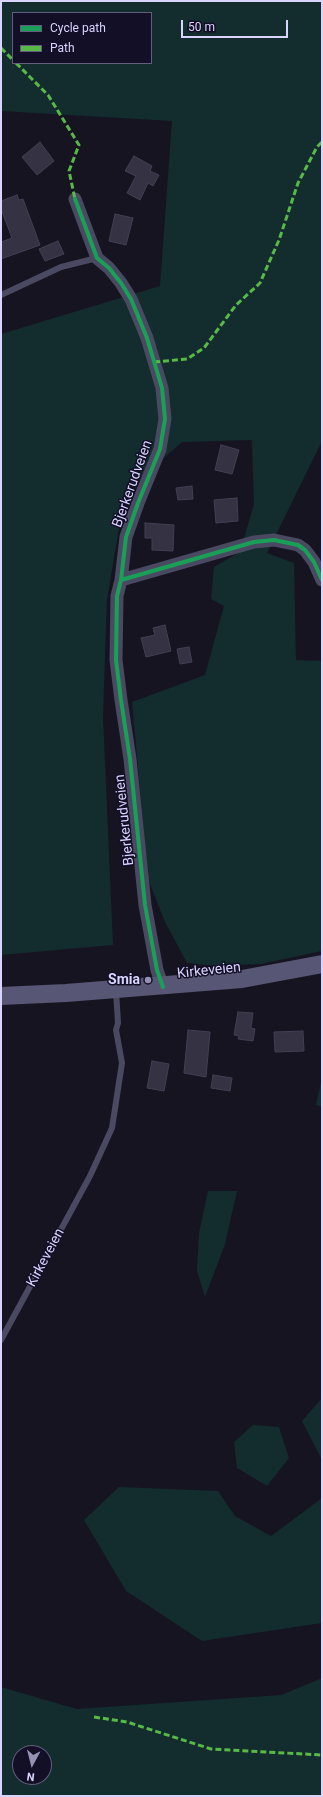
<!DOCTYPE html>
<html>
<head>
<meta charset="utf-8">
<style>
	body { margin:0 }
	#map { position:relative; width:323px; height:1797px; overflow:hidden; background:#161421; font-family:Roboto,sans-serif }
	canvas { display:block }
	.frame { position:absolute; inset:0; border:2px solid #d9d4ff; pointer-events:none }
	.legend { position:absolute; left:12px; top:12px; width:140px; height:52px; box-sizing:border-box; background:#130f26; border:1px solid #625e7d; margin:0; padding:5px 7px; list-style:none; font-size:12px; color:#d9d4ff }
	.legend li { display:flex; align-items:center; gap:8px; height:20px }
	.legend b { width:20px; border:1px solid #625e7d }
	.north { position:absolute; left:12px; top:1745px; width:40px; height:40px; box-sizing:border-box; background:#130f26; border:1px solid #625e7d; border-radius:50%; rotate:187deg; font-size:11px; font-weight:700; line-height:16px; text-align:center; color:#d9d4ff }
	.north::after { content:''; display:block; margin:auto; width:14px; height:18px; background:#9591b1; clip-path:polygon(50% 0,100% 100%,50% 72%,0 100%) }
	.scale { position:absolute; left:181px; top:20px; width:107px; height:18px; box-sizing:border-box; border:2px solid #d9d4ff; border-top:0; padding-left:5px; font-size:12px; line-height:14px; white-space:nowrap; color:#d9d4ff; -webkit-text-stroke:3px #130f26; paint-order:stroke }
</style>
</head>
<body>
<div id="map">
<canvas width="323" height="1797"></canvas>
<div class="frame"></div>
<ul class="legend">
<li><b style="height:5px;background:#1a9f57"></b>Cycle path</li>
<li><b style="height:5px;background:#58b947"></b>Path</li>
</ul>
<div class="north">N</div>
<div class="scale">50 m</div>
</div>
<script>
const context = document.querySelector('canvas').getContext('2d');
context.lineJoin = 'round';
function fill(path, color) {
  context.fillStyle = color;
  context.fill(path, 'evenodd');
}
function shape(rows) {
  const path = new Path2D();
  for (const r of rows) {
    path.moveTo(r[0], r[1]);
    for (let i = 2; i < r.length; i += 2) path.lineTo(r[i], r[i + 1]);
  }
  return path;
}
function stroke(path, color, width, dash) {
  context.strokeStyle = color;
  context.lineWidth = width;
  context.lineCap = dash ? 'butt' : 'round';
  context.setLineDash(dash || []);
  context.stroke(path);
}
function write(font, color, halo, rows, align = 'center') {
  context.font = font + ' Roboto,sans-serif';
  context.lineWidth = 3;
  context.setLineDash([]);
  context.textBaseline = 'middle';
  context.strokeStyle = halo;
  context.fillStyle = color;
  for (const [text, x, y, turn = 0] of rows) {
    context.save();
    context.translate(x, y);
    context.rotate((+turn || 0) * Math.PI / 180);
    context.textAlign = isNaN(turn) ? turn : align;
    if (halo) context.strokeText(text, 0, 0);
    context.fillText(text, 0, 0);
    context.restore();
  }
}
fill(shape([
	[1,1,322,1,322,441,267,553,294,563,296,660,322,661,322,951,261,964,216,966,187,963,165,922,148,879,132,702,205,675,224,606,211,599,214,567,240,552,254,504,252,440,182,442,125,492,107,600,103,716,113,945,1,955,1,334,160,286,172,121,1,111],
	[13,13,151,13,151,63,13,63],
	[322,1077,322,1107,316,1105],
	[208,1191,237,1191,225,1244,205,1297,197,1271,199,1233],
	[322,1398,322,1460,302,1421],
	[253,1425,279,1427,289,1458,267,1486,237,1468,234,1442],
	[119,1487,218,1491,235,1516,271,1536,322,1498,322,1623,202,1641,126,1591,84,1520],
	[322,1678,322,1796,1,1796,1,1687,77,1709,281,1695],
	[20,1753,44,1753,44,1777,20,1777]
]), '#132c2d');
const building = shape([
	[40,142,54,161,37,175,22,157,40,142],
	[134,156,152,166,150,171,159,175,153,186,148,183,140,200,127,193,136,176,125,171,134,156],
	[17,195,19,200,23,199,40,245,1,259,1,242,12,238,1,209,1,201,17,195],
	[115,214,133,218,126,245,109,241,115,214],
	[58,241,64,254,45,261,39,249,58,241],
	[221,445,239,450,232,474,215,470,221,445],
	[192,486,193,499,178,500,176,488,192,486],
	[237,498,238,521,216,523,214,500,237,498],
	[145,523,174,525,173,551,152,550,152,538,145,538,145,523],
	[165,625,171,651,146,657,141,638,155,635,153,628,165,625],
	[189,647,192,662,180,664,177,649,189,647],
	[238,1012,253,1013,251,1028,255,1029,253,1041,238,1039,239,1036,234,1035,238,1012],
	[188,1030,210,1032,206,1077,184,1073,188,1030],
	[303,1031,304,1051,275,1052,274,1032,303,1031],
	[152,1061,169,1064,164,1091,147,1088,152,1061],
	[213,1075,232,1078,230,1091,211,1088,213,1075]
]);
fill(building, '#343243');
stroke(building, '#433f54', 1);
stroke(shape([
	[1,295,61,267,97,258],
	[1,1340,90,1176,112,1128,122,1063,116,1030,118,1023,116,991]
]), '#4a4962', 6);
stroke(shape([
	[75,199,97,258,109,268,121,283,131,299,147,338,162,388,165,419,160,449,138,503,126,537,121,580,117,596,116,660,121,700,130,759,145,905,157,970,163,987],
	[121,580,254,542,274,540,298,545,305,550,314,562,322,580]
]), '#4a4962', 13);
stroke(shape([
	[1,996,66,993,242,979,322,964]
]), '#575674', 18);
stroke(shape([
	[1,48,13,60],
	[16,63,48,95,79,145,69,171,75,199],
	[154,362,187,359,204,348,236,305,260,283,279,240,298,183,317,147,322,142],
	[94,1717,127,1722,211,1749,322,1755]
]), '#58b947', 3, [6, 3]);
stroke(shape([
	[75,199,97,258,109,268,121,283,131,299,147,338,162,388,165,419,160,449,138,503,126,537,121,580,117,596,116,660,121,700,130,759,145,905,157,970,163,987],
	[121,580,254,542,274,540,298,545,305,550,314,562,322,580]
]), '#1a9f57', 4);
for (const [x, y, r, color] of [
	[148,980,4,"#9591b1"]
]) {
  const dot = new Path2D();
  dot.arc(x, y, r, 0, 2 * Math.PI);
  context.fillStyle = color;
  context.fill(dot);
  stroke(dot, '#130f26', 1.5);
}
write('14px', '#d9d4ff', '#130f26', [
	["Bjerkerudveien",133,484,-70],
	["Bjerkerudveien",125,820,-96],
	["Kirkeveien",209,971,-6],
	["Kirkeveien",46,1258,-62]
]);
write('bold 14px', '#d9d4ff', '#130f26', [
	["Smia",140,980]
], 'right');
</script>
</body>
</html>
